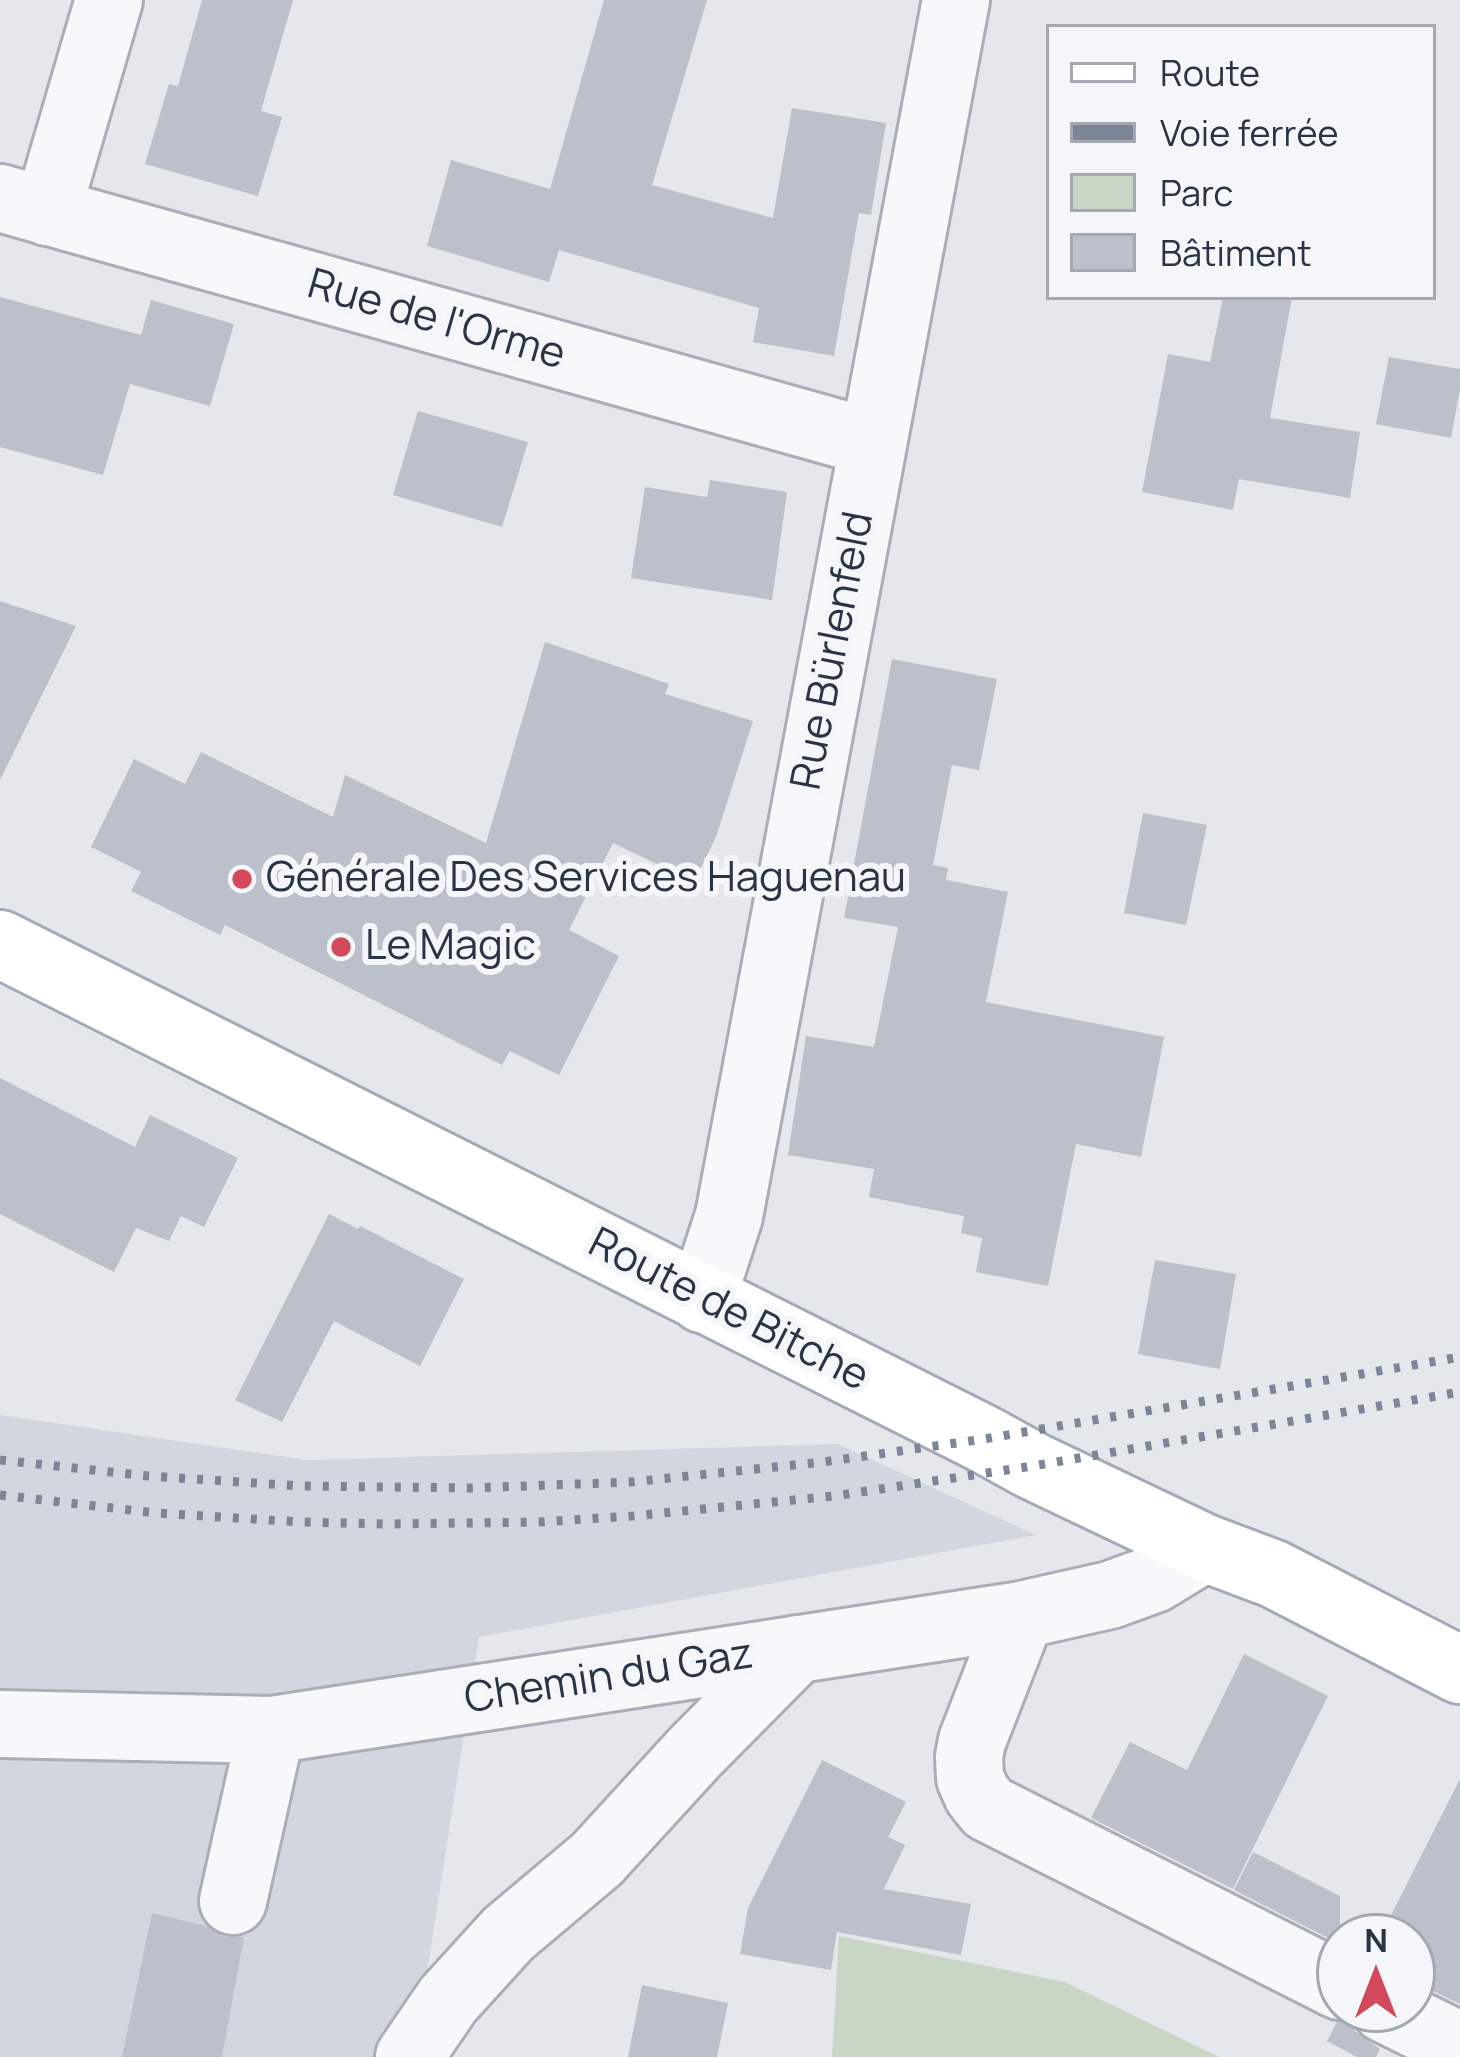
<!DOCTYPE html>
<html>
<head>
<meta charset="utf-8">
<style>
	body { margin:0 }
	#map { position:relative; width:1460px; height:2057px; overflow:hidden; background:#e4e7ec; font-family:Manrope,sans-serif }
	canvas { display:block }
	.legend { position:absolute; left:1046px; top:24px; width:390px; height:276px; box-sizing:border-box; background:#f4f6f9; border:3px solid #a4a8b1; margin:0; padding:15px 21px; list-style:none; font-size:36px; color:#2b3445 }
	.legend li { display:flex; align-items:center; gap:24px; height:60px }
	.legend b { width:60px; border:3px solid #a4a8b1 }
	.north { position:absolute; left:1316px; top:1913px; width:120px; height:120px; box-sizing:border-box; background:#f4f6f9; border:3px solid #a4a8b1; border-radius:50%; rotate:0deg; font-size:33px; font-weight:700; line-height:48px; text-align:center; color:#2b3445 }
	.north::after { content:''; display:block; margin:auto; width:42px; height:54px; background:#d1495b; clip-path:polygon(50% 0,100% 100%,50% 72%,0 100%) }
</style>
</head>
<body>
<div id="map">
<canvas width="1460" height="2057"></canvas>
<ul class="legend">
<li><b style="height:15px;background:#fff"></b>Route</li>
<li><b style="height:15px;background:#7d8696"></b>Voie ferrée</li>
<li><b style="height:33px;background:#c9d6c5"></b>Parc</li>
<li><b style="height:33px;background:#bbc0ca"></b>Bâtiment</li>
</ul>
<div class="north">N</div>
</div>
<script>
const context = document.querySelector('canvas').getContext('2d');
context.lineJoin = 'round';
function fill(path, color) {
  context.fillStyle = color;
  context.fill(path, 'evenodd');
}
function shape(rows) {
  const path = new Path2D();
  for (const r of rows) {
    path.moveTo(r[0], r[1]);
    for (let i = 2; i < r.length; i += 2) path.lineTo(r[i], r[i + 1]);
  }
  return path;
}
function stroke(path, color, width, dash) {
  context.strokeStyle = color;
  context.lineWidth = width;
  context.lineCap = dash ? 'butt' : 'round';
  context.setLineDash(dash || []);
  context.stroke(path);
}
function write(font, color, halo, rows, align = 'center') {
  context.font = font + ' Manrope,sans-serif';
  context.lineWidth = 12;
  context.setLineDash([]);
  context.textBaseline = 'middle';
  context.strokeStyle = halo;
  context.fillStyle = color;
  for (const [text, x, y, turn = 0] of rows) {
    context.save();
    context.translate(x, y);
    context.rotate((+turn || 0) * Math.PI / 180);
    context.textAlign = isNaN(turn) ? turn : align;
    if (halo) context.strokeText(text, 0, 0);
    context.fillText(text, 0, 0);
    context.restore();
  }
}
fill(shape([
	[0,1415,307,1460,838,1444,1036,1535,479,1637,414,2057,0,2057]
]), '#d2d6de');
fill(shape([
	[839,1936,1065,1982,1219,2057,832,2057]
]), '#c9d6c5');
fill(shape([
	[202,0,293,0,261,111,282,117,258,196,145,164,169,84,178,86],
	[604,0,707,0,652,185,773,218,792,108,886,123,871,215,859,213,834,356,753,342,759,308,559,250,549,282,427,246,451,160,550,189],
	[0,297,141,335,151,300,234,324,210,406,130,384,103,475,0,447],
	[1223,297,1292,297,1270,418,1360,432,1350,498,1239,479,1233,510,1142,492,1168,354,1210,362],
	[1389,357,1460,369,1460,389,1451,438,1376,424],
	[418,411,528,442,502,527,393,495],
	[710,480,787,492,772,600,631,578,645,487,707,497],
	[0,601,76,626,0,780],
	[545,642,669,684,665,694,753,721,716,837,694,882,613,843,569,930,619,956,559,1075,510,1051,502,1065,225,925,220,935,131,891,141,872,91,847,134,759,185,784,201,752,333,817,345,775,486,843],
	[892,659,997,679,979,770,952,765,933,865,948,868,946,880,1008,892,986,1002,1164,1037,1141,1157,1076,1144,1048,1286,976,1272,982,1238,961,1233,964,1216,869,1197,874,1169,788,1155,806,1036,874,1047,898,927,844,918],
	[1143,813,1207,825,1186,925,1124,913],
	[0,1078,135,1147,150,1115,238,1158,204,1227,181,1216,169,1241,136,1228,114,1272,0,1214],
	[329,1214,358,1229,360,1226,464,1279,420,1366,334,1321,282,1422,235,1400],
	[1155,1260,1236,1274,1220,1369,1138,1354],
	[1244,1654,1328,1696,1233,1889,1091,1818,1130,1742,1187,1770],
	[822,1760,906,1802,888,1837,905,1845,884,1889,971,1904,961,1955,837,1932,831,1970,740,1954,748,1908],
	[1460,1779,1460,2004,1412,1981,1412,1937,1380,1937],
	[1253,1852,1340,1896,1340,1944,1234,1890],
	[152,1913,206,1926,224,1937,244,1937,222,2057,122,2057],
	[642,1985,728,2003,717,2057,628,2057],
	[1351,2021,1355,2031,1380,2049,1376,2057,1357,2057,1327,2041,1337,2022]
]), '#bbc0ca');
const minor = shape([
	[0,198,873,443],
	[47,212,109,0],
	[702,1299,729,1216,956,0],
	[1021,1615,972,1741,969,1757,970,1778,977,1794,988,1808,1340,1986],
	[0,1724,271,1730,1021,1615,1110,1595,1154,1579,1205,1548],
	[233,1901,271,1730],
	[1385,2009,1460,2046],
	[409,2057,448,2000,508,1934,597,1859,694,1753,797,1649]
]);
const major = shape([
	[0,944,984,1439,1033,1466,1205,1548,1274,1574,1460,1670]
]);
stroke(minor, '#a9aeb7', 72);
stroke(major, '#a3abb8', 72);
stroke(minor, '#f7f8fa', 66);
stroke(major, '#fff', 66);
stroke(shape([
	[0,1460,148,1476,301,1486,471,1488,631,1482,823,1462,984,1439,1460,1357],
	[0,1495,156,1513,301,1522,387,1524,540,1522,633,1516,834,1496,1033,1466,1460,1392]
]), '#7d8696', 9, [6, 12]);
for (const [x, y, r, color] of [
	[242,879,12,"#d1495b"],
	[341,947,12,"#d1495b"]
]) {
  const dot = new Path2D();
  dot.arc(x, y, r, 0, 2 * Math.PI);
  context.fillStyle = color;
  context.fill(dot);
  stroke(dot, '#f4f6f9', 4.5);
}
write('42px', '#2b3445', '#f4f6f9', [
	["Rue de l'Orme",436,321,16],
	["Rue Bürlenfeld",834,651,-79],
	["Route de Bitche",728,1311,27],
	["Chemin du Gaz",609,1678,-9]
]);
write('42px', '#2b3445', '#f4f6f9', [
	["Générale Des Services Haguenau",266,879],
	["Le Magic",365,947]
], 'left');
</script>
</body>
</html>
